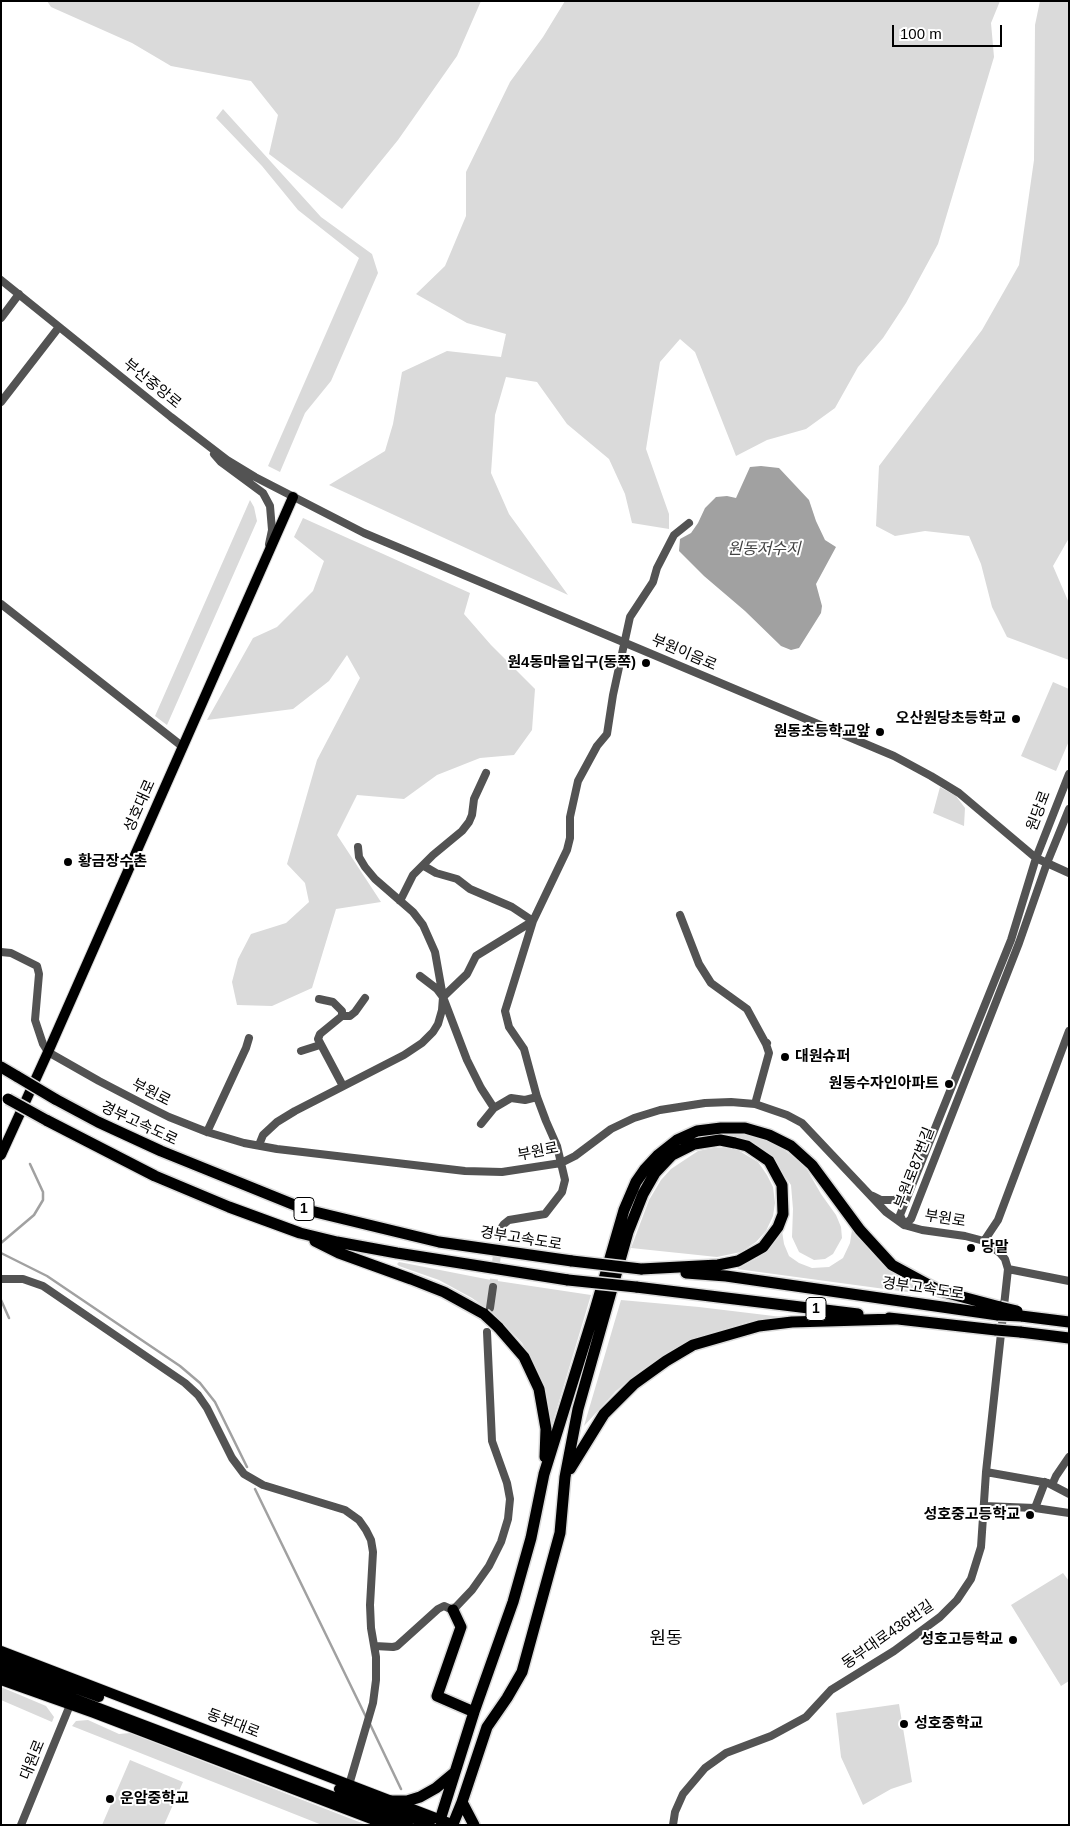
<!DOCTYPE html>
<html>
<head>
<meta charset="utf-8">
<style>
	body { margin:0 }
	#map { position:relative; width:1070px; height:1826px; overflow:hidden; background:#fff; font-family:Arial,sans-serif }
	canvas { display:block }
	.frame { position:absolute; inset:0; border:2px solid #000; pointer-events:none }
	.scale { position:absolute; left:892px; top:25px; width:110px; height:22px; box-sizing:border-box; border:2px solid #000; border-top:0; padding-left:6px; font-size:15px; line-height:18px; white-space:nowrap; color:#000; -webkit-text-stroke:4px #fff; paint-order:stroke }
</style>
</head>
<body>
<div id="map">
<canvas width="1070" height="1826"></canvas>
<div class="frame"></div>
<div class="scale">100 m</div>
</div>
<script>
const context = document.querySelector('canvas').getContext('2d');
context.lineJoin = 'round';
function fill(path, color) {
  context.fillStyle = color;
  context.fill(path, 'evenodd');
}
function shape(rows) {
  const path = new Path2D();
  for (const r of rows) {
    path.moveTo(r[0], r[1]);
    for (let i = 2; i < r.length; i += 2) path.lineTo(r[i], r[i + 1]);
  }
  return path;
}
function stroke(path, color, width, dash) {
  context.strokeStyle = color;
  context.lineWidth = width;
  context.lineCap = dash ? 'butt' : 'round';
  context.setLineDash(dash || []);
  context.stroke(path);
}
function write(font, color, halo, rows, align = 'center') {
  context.font = font + ' Arial,"Noto Sans KR",sans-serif';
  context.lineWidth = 4;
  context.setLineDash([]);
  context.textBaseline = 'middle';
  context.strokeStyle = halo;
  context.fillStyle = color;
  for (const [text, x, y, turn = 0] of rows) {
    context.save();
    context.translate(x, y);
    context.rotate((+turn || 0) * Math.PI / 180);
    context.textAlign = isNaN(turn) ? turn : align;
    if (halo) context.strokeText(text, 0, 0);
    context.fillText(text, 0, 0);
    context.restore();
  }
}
fill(shape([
	[47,1,481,1,457,56,398,140,342,209,269,154,278,115,251,81,171,66,132,43,51,7],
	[565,1,1000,1,991,23,994,57,938,244,906,303,883,338,858,367,835,408,806,429,767,440,736,456,695,352,680,339,660,362,646,449,669,514,669,529,632,523,625,494,609,459,567,424,537,382,506,377,495,415,491,473,509,514,568,595,329,485,385,451,393,424,402,372,447,351,501,357,506,334,467,323,416,294,445,266,466,216,466,172,510,82,543,37],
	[1040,1,1069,1,1069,538,1053,566,1069,603,1069,660,1007,637,992,607,981,564,969,536,925,531,895,536,876,526,879,466,982,330,1019,265,1034,160,1035,25],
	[223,109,321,217,372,254,378,273,331,381,305,413,280,472,268,466,359,258,298,210,262,166,216,118],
	[250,500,254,507,257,521,167,725,155,716],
	[303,518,470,593,464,614,491,645,535,689,532,730,514,755,480,758,437,775,404,799,357,795,337,835,381,902,336,909,312,988,272,1006,237,1005,232,982,238,959,251,934,286,923,309,902,305,883,287,864,317,760,360,678,347,655,329,681,293,709,207,720,253,638,277,627,313,591,324,561,294,537],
	[1053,682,1069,689,1069,741,1056,771,1021,756],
	[940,787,956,796,965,808,964,826,933,813],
	[727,1132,752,1133,775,1143,805,1166,821,1194,836,1215,841,1227,842,1238,833,1254,825,1259,814,1260,799,1252,792,1237,793,1209,791,1185,770,1156,753,1142,725,1135],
	[727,1147,736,1149,758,1162,767,1175,773,1187,775,1203,773,1216,766,1231,756,1242,741,1252,717,1257,631,1248,649,1200,661,1180,671,1169,698,1151,713,1148],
	[852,1230,881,1263,923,1292,922,1294,737,1269,759,1257,772,1245,782,1231,784,1244,789,1256,799,1263,812,1268,829,1267,843,1258,850,1243],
	[399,1262,491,1280,591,1295,552,1425,542,1380,522,1343,494,1314,472,1298,439,1280,399,1266,397,1264],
	[621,1300,699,1307,782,1317,748,1322,711,1333,670,1352,640,1371,616,1391,584,1426],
	[1063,1573,1069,1581,1069,1681,1061,1686,1011,1605],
	[1,1687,46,1706,54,1717,52,1722,1,1700],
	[899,1704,912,1782,891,1789,863,1805,841,1757,836,1713],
	[88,1720,119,1734,130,1733,367,1825,322,1825,72,1726,76,1721],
	[130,1760,183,1782,164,1825,102,1825]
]), '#dadada');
fill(shape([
	[761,466,779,468,809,500,816,521,825,540,836,547,816,584,822,606,821,613,799,648,791,650,781,646,745,611,704,576,679,551,680,539,691,533,698,523,705,508,716,497,727,496,736,498,750,467]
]), '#a1a1a1');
stroke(shape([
	[1,1243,34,1215,43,1200,43,1192,30,1164],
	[1,1253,47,1276,180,1366,200,1383,215,1402,247,1467],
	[1,1300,9,1318],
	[255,1489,366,1717],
	[370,1724,401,1789]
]), '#a1a1a1', 2.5);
stroke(shape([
	[493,1287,500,1230]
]), '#d9d9d9', 8, [8, 4]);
const major = shape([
	[1,1155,48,1052,293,497],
	[1,1651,454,1825],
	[1,1661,99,1697],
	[1,1671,408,1825],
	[1,1680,94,1713,387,1825],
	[339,1789,430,1825]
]);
const highway = shape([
	[1,1067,18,1077],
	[55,1099,98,1122,161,1151,307,1210,439,1242,572,1261],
	[46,1120,155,1176,229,1207,300,1233,337,1242,397,1253,568,1280],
	[315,1241,339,1253,411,1279,444,1292,484,1314],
	[686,1273,726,1276,998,1315],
	[636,1287,858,1314],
	[1021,1316,1069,1322],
	[889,1318,996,1330],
	[498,1327,524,1357,539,1389,546,1429,545,1457],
	[1020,1332,1069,1338],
	[570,1469,604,1414,634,1384,666,1361,693,1345,759,1326,792,1322,896,1319],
	[453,1610,461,1627,437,1696,474,1712],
	[390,1801,407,1801,420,1797,436,1788,454,1773],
	[462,1802,474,1825],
	[440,1820,474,1712,513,1602,531,1538,544,1474,595,1310,624,1210,636,1182,645,1169,658,1155,677,1140,697,1131,721,1128,745,1128,769,1135,791,1146,812,1165,860,1230,892,1265,940,1291,1000,1307],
	[453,1824,462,1802,487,1727,507,1698,522,1672,560,1533,565,1477,578,1409,628,1232,643,1194,655,1173,672,1155,694,1144,720,1140,735,1143,747,1146,769,1161,782,1185,783,1214,778,1227,763,1247,738,1261,718,1265,641,1269]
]);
stroke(major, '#dbdbdb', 12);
stroke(highway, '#dbdbdb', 14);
stroke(shape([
	[1,280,171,417,227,460,255,477,364,533,894,756,931,776,959,793,1036,858,1069,873],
	[1,318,19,294],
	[1,402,59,327],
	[214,454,221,462,263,493,270,506,272,530,269,544],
	[1,604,183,747],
	[424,866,436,873,457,879,470,889,512,907,533,921,476,956,467,974,443,997],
	[400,901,413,875,433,855,462,831,469,822,472,815,474,799,486,773],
	[680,915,699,964,711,983,747,1009,766,1044],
	[1,952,11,953,37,966,39,974,35,1020,43,1044,48,1052,99,1081,147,1106,169,1117,207,1132,244,1143,277,1149,465,1171,502,1172,561,1163,575,1156,611,1129,634,1118,660,1110,705,1103,731,1102,755,1104,787,1115,802,1123,886,1212,904,1225,922,1230,965,1236,984,1241,1000,1253,1005,1259,1008,1269,986,1472,981,1547,971,1579,957,1600,940,1617,894,1651,831,1690,806,1717,771,1736,726,1753,705,1768,683,1794,675,1812,673,1825],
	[420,976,437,989,443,997,467,1060,481,1088,494,1108],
	[319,999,333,1002,342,1011,342,1016,320,1034,318,1039,343,1086],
	[342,1016,350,1016,355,1012,365,998],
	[301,1051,320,1045],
	[755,1104,769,1053,766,1044,767,1043],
	[481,1124,494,1108,511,1098,525,1100,537,1097],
	[207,1132,246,1048,249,1038],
	[259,1145,263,1135,277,1122,295,1111,404,1055,422,1043,433,1032,438,1024,442,1010,443,997,435,952,423,925,413,912,375,879,365,867,359,857,358,847],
	[873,1196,881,1200,893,1200,903,1199,908,1193],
	[904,1224,900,1215,1011,940,1036,858,1069,774],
	[904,1225,911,1219,1019,943,1047,863,1069,809],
	[500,1230,504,1224,509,1220,545,1214,562,1192,565,1180,557,1146,546,1121,537,1097,524,1049,509,1027,505,1011,533,921,567,850,570,838,570,817,578,781,597,746,607,734,613,695,630,617,653,582,657,568,674,535,689,523],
	[984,1241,998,1220,1069,1031],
	[1008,1269,1069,1281],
	[1,1279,23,1279,43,1286,185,1383,198,1395,207,1408,232,1458,244,1474,263,1485,345,1510,359,1520,366,1530,371,1540,373,1552,370,1605,371,1628,376,1657,376,1680,373,1703,349,1785],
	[490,1308,493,1287],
	[986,1472,1048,1483,1069,1494],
	[1052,1485,1056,1476,1069,1457],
	[984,1506,1035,1508,1069,1513],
	[1035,1508,1045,1482],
	[375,1646,393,1647,397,1646,438,1609,444,1606,453,1610,472,1590,489,1566,501,1542,508,1519,510,1499,507,1483,492,1441,487,1332],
	[21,1825,70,1705]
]), '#535353', 8);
stroke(major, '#000', 10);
stroke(highway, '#000', 11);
const highwayBridge = shape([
	[18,1077,55,1099],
	[8,1099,46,1120],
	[572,1261,641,1269],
	[568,1280,636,1287],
	[1000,1307,1017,1311],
	[484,1314,498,1327],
	[998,1315,1021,1316],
	[996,1330,1020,1332]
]);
stroke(highwayBridge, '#dbdbdb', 14, []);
stroke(highwayBridge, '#000', 11);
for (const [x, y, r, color] of [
	[646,663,5,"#000"],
	[1016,719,5,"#000"],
	[880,732,5,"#000"],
	[68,862,5,"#000"],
	[785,1057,5,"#000"],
	[949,1084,5,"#000"],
	[971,1248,5,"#000"],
	[1030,1515,5,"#000"],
	[1013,1640,5,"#000"],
	[904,1724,5,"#000"],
	[110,1799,5,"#000"]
]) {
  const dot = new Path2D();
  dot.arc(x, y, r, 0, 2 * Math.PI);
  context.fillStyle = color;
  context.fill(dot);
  stroke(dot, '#fff', 2);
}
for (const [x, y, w] of [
	[304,1209,20],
	[816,1309,20]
]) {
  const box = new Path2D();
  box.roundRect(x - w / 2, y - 11.5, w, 23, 4);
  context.fillStyle = '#fff';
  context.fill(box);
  stroke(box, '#000', 1);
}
write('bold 14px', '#000', null, [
	["1",304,1209],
	["1",816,1309]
]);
write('15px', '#000', '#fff', [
	["부산중앙로",152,384,39],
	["부원이음로",684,653,23],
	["성호대로",140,806,-66],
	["원당로",1039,811,-69],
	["부원로",151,1093,27],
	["경부고속도로",139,1124,25],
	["부원로",538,1152,-11],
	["부원로87번길",915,1168,-69],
	["부원로",945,1219,9],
	["경부고속도로",521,1239,9],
	["경부고속도로",923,1289,8],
	["동부대로436번길",888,1635,-35],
	["동부대로",233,1724,21],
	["대원로",33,1760,-68]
]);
write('bold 15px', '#000', '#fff', [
	["원4동마을입구(동쪽)",636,663],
	["오산원당초등학교",1006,719],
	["원동초등학교앞",870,732],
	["황금장수촌",78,862,"left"],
	["대원슈퍼",795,1057,"left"],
	["원동수자인아파트",939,1084],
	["당말",981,1248,"left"],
	["성호중고등학교",1020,1515],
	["성호고등학교",1003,1640],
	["성호중학교",914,1724,"left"],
	["운암중학교",120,1799,"left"]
], 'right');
write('italic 16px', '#424242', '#fff', [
	["원동저수지",764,550]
]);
write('18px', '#000', '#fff', [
	["원동",666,1639]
]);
</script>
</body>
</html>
